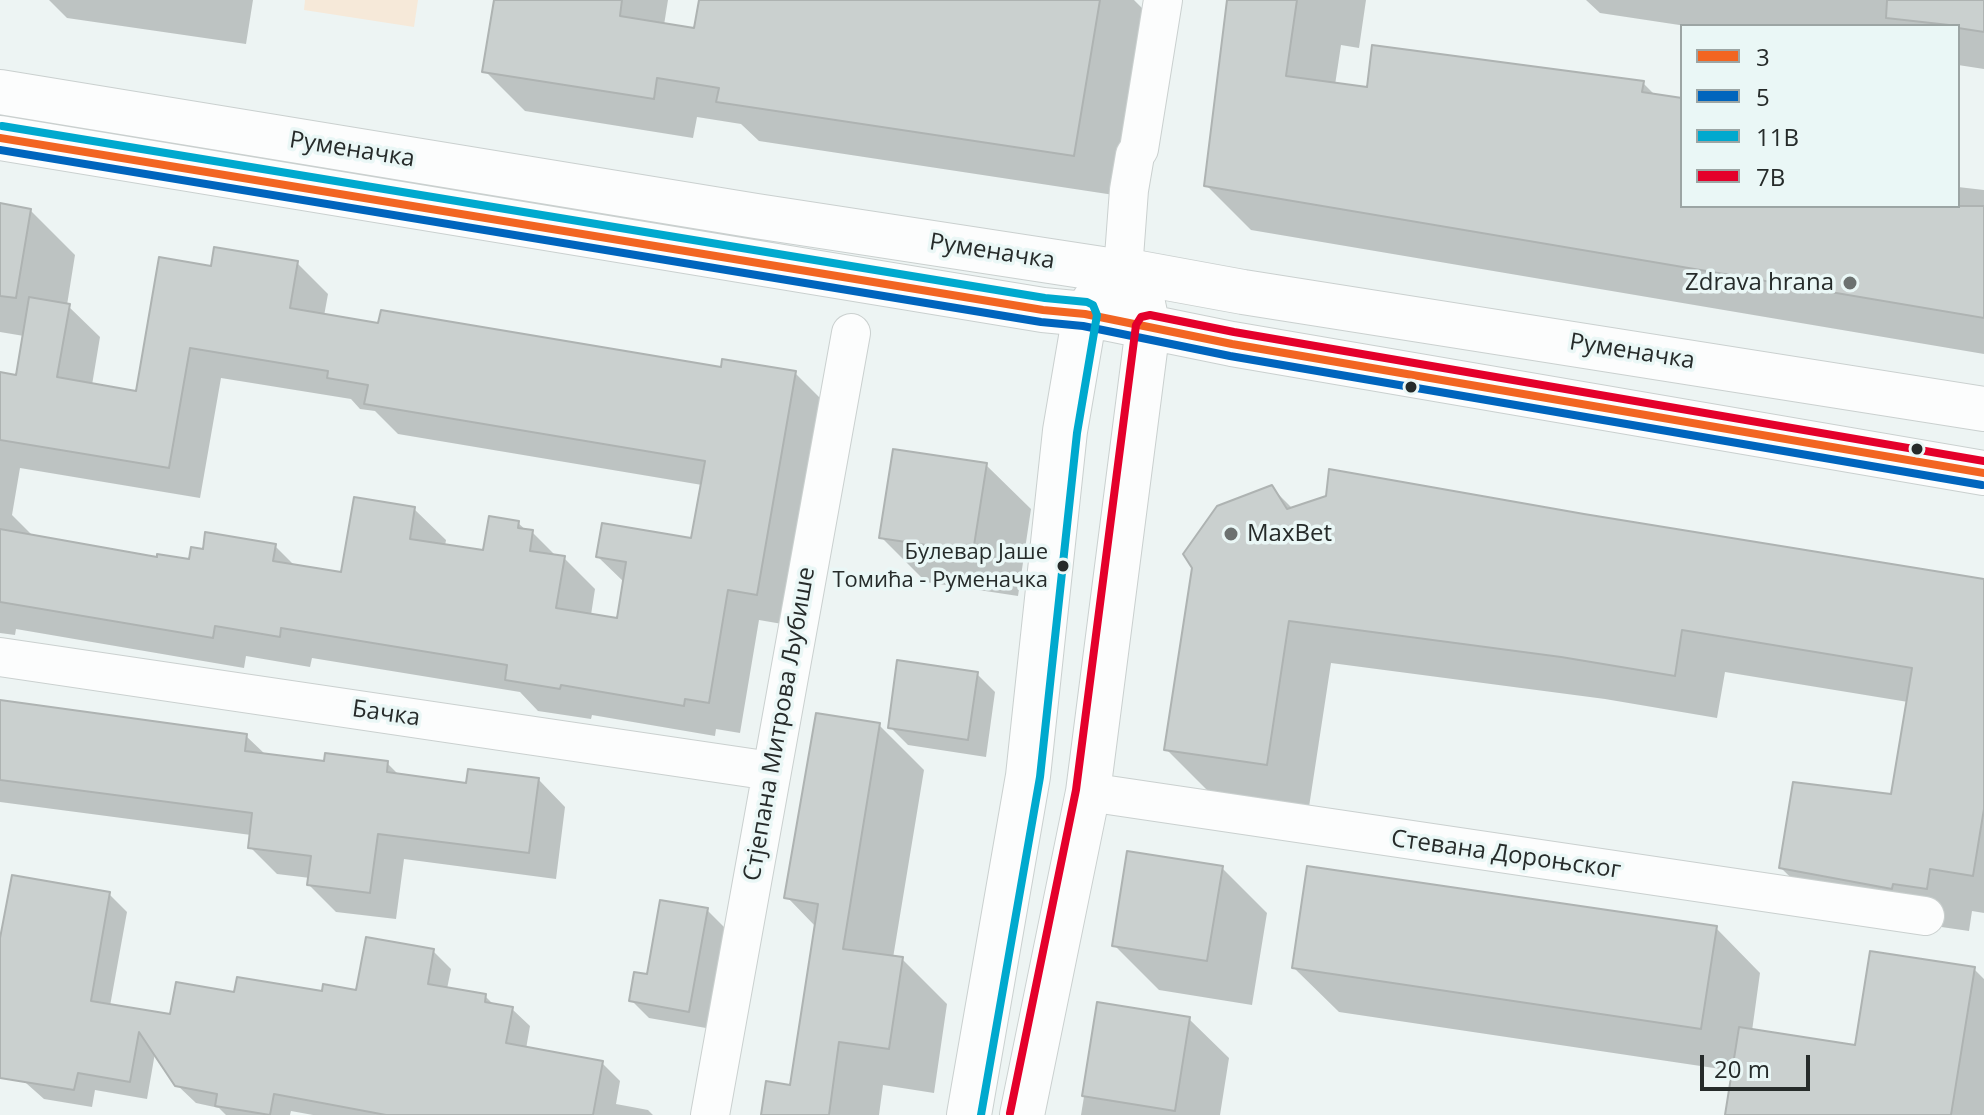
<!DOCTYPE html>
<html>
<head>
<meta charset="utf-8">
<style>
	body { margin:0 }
	#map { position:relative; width:1984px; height:1115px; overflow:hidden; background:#edf4f3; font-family:"Open Sans",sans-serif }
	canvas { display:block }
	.legend { position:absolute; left:1680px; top:24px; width:280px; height:184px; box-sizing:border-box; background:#eaf7f6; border:2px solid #9ca5a4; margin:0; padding:10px 14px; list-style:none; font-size:24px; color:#262b2a }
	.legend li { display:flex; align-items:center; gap:16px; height:40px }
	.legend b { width:40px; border:2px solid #9ca5a4 }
	.scale { position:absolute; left:1700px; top:1055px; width:110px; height:36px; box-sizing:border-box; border:4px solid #262b2a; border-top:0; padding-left:10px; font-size:24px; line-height:28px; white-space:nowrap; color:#262b2a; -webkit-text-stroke:6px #eaf7f6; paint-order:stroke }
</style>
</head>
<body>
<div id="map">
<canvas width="1984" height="1115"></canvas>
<ul class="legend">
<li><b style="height:10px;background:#f26522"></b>3</li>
<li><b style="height:10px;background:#0065bd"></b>5</li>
<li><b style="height:10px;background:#00a9ce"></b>11B</li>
<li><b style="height:10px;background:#e4002b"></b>7B</li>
</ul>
<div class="scale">20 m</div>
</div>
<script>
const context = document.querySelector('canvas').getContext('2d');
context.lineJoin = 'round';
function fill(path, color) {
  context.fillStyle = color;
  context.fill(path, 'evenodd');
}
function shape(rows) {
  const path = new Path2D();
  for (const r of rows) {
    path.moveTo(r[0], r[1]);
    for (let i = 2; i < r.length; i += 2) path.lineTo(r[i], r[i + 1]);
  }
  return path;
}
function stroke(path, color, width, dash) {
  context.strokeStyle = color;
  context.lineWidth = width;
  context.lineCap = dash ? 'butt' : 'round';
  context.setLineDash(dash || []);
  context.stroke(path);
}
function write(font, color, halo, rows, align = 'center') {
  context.font = font + ' "Open Sans",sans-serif';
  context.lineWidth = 7;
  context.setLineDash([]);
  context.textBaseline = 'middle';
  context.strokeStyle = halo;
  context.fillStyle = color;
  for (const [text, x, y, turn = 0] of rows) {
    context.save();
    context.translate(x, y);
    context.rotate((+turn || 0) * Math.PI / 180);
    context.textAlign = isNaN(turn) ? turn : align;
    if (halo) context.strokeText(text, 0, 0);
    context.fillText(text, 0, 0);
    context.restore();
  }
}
fill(shape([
	[305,0,418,0,414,27,304,10]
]), '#f6e9d9');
fill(shape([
	[49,0,253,0,246,44,67,18],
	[496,0,668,0,664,25,696,30,701,0,1134,0,1144,10,1114,195,759,141,741,124,697,117,693,138,525,111,485,71],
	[1229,0,1366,0,1359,48,1341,45,1335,85,1368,90,1643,83,1656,96,1682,100,1682,206,1958,206,1958,187,1984,190,1984,354,1251,230,1206,185],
	[1586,0,1984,0,1984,69,1958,65,1958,26,1686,26,1600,13],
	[0,206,30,210,75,255,67,305,100,337,92,385,138,393,212,268,297,263,328,294,324,316,722,369,795,373,826,404,788,625,759,620,740,733,716,729,715,736,592,715,591,719,538,711,520,692,312,658,310,667,246,656,244,668,16,629,15,635,0,633,0,374,18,377,24,336,0,332],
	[221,378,351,399,360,409,375,411,398,434,702,485,693,540,598,557,625,583,619,620,591,615,595,589,564,558,557,557,532,532,527,531,518,523,485,553,445,546,446,540,414,509,343,575,296,567,275,546,191,562,158,560,32,535,12,515,20,468,200,498],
	[986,465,1031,509,1018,596,926,582,881,537],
	[1272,488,1293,509,1984,581,1984,913,1972,911,1969,931,1824,910,1781,868,1892,796,1908,702,1725,672,1717,718,1605,699,1331,663,1309,807,1209,792,1166,749],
	[977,674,995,692,986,757,908,745,890,727],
	[0,702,246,736,266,755,325,763,387,763,400,776,468,785,539,780,565,807,556,879,404,859,396,919,336,912,309,885,310,878,277,874,250,847,251,835,0,802],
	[879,725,924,770,893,958,902,959,947,1004,934,1093,883,1085,879,1115,763,1115,792,1087,816,927,787,897],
	[1222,868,1267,913,1252,1005,1159,990,1114,945],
	[109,894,127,912,110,1006,172,1017,236,995,357,993,433,951,451,969,447,989,485,996,495,1006,512,1009,530,1026,526,1049,602,1063,620,1081,616,1104,648,1110,653,1115,313,1115,291,1111,290,1115,226,1115,219,1108,196,1103,177,1085,155,1053,147,1099,95,1090,92,1107,44,1099,0,1060,0,950],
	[707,910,725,928,706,1028,649,1018,631,1000],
	[1716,928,1760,973,1752,1031,1857,1047,1974,969,1984,979,1984,1115,1727,1115,1734,1071,1339,1012,1294,968],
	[1099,1004,1189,1019,1229,1058,1220,1115,1081,1115]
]), '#0003');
const building = shape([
	[494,0,622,0,620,16,694,28,699,0,1100,0,1074,156,716,102,719,88,657,78,654,99,482,72,494,0],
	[1227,0,1297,0,1286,76,1367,87,1372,45,1644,81,1642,92,1682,98,1682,206,1984,206,1984,318,1204,186,1227,0],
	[1887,0,1984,0,1984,32,1958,28,1958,26,1886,18,1887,0],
	[0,203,31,209,16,298,0,296,0,203],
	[214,247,298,261,290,308,378,323,381,310,721,367,722,359,796,371,757,595,728,590,709,703,685,699,684,706,561,685,560,689,505,680,507,665,281,628,280,637,215,626,213,638,0,602,0,529,157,557,157,554,189,559,191,547,203,549,205,532,276,544,273,561,341,572,354,497,415,507,410,539,483,550,489,516,519,521,518,528,533,530,530,551,565,556,556,608,617,618,626,562,596,557,602,523,691,538,705,461,364,404,368,385,327,378,328,371,190,348,169,468,0,440,0,372,16,375,29,297,70,304,57,377,136,391,159,257,211,266,214,247],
	[893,449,987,463,973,552,879,538,893,449],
	[1329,469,1584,514,1984,579,1984,809,1973,876,1930,869,1927,889,1893,884,1892,889,1779,868,1793,782,1891,794,1912,668,1682,630,1675,676,1561,657,1289,621,1267,765,1164,750,1192,568,1183,554,1217,506,1272,485,1287,509,1326,496,1329,469],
	[897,660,978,672,968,740,888,728,897,660],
	[0,700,247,734,245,751,324,761,325,753,388,761,387,772,466,783,468,769,539,778,529,853,378,834,370,893,307,885,311,856,248,848,252,813,0,780,0,700],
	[816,713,880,723,843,949,903,957,889,1049,839,1042,829,1115,761,1115,766,1081,790,1085,818,904,784,898,816,713],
	[1127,851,1223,866,1207,961,1112,946,1127,851],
	[1307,866,1717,926,1701,1029,1292,968,1307,866],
	[12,875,110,892,91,1001,170,1014,176,982,234,992,237,977,322,991,323,984,356,990,366,937,434,949,428,984,486,994,485,1002,513,1007,506,1043,603,1061,593,1115,386,1115,274,1094,270,1115,215,1106,217,1094,175,1086,139,1032,130,1082,78,1073,74,1090,0,1078,0,938,12,875],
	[660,900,708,908,689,1012,629,1001,634,972,647,974,660,900],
	[1870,951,1975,967,1951,1115,1725,1115,1739,1027,1855,1045,1870,951],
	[1097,1002,1190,1017,1175,1111,1082,1096,1097,1002]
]);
fill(building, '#cad0cf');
stroke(building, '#aeb3b2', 2);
const minor = shape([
	[1123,270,1129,190,1135,155,1139,149,1163,0],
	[0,657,771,771],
	[1088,792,1925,916],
	[710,1115,851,333]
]);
const tertiary = shape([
	[0,92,756,216,1102,269,1123,270],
	[0,138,1043,310,1085,314]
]);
const secondary = shape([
	[1123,270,1243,292,1984,409],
	[1085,314,1232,344,1984,473],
	[969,1115,1028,776,1065,431,1085,314,1101,291],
	[1022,1115,1088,792,1148,327,1142,299]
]);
stroke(minor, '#cad0cf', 40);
stroke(tertiary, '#cad0cf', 46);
stroke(secondary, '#cad0cf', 46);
stroke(minor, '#fcfdfd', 38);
stroke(tertiary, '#fcfdfd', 44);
stroke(secondary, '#fcfdfd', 44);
stroke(shape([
	[0,138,1043,310,1085,314,1232,344,1984,473]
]), '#f26522', 8);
stroke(shape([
	[0,150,1041,322,1083,326,1230,356,1982,485]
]), '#0065bd', 8);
stroke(shape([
	[2,126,1045,298,1087,302,1093,305,1097,315,1077,433,1040,777,981,1115]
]), '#00a9ce', 8);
stroke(shape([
	[1010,1113,1076,790,1136,325,1141,317,1150,315,1234,332,1984,461]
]), '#e4002b', 8);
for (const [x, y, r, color] of [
	[1850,283,8,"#6c7170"],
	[1411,387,7,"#262b2a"],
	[1917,449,7,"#262b2a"],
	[1231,534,8,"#6c7170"],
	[1063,566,7,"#262b2a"]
]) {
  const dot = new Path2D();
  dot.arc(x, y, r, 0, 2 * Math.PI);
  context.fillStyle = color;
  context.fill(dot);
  stroke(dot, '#eaf7f6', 3);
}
write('22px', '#262b2a', '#eaf7f6', [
	["Булевар Јаше",1048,553],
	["Томића - Руменачка",1048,581]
], 'right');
write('24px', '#262b2a', '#eaf7f6', [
	["Руменачка",352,150,9],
	["Руменачка",992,252,9],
	["Руменачка",1632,352,9],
	["Бачка",386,714,8],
	["Стјепана Митрова Љубише",780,724,-80],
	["Стевана Дороњског",1506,855,8]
]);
write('24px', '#262b2a', '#eaf7f6', [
	["Zdrava hrana",1834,283],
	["MaxBet",1247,534,"left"]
], 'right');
</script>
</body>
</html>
